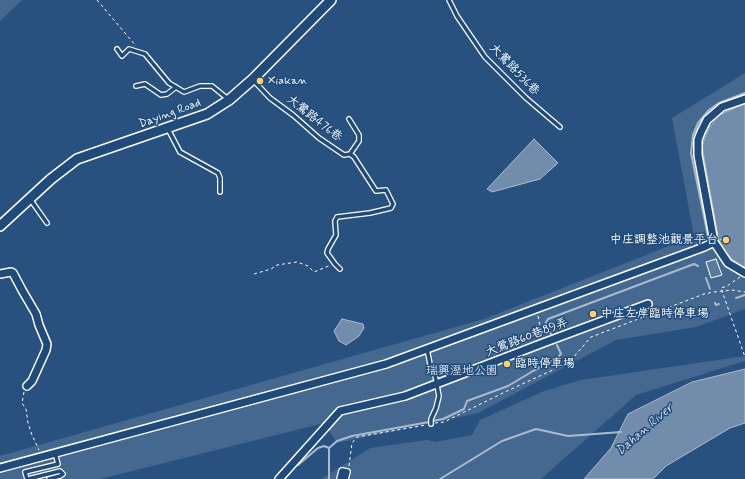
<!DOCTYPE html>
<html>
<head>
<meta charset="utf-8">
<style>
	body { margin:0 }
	canvas { display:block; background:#28517f }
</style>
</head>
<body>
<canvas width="745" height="479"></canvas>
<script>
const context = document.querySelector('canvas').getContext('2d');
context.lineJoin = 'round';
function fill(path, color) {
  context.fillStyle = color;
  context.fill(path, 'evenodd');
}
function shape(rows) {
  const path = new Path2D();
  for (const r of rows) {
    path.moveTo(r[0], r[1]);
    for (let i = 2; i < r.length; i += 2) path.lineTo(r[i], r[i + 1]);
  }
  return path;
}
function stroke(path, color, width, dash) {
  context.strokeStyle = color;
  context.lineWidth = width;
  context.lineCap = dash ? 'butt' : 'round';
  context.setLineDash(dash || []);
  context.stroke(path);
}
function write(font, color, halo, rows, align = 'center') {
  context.font = font + ' Mynerve,"LXGW WenKai TC",sans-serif';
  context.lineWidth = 3;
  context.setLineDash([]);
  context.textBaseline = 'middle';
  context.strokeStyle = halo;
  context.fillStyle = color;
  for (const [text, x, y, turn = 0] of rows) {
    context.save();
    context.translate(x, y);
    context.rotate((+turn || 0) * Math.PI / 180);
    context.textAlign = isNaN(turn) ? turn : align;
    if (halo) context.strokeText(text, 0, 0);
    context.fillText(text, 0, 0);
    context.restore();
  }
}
fill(shape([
	[0,0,22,0,0,21],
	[745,73,745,309,696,327,616,340,478,413,337,443,324,423,100,479,0,479,0,456,484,319,694,236,672,118],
	[745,356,745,361,636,395,541,479,321,479,370,448,427,440,435,442,472,435,480,420,544,391,581,380]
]), '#446890');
const water = shape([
	[745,104,745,267,742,266,733,260,724,250,719,241,702,146,708,130,719,115,737,107,745,104],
	[534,139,558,163,540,179,492,192,487,189,534,139],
	[342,319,363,324,364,328,359,336,346,345,339,341,334,331,342,319],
	[745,369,745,423,730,428,666,466,653,479,584,479,611,448,628,414,692,382,745,369]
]);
fill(water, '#718dab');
stroke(water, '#aabbcd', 1);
stroke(shape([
	[708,236,691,153,693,135,698,123,709,110,719,103,745,93],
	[706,278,710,289],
	[736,298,745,295],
	[715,303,716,305,719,304],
	[552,336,545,324,548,319,694,264,698,266],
	[432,421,443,419,464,409,467,401,508,386,533,371,557,358,561,354,557,345],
	[298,465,318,448,324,446,329,448],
	[329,479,329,448,337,441,352,436,429,422],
	[440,479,502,441,536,429,568,436,621,432]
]), '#aabbcd', 2);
const building = shape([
	[716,259,722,275,711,278,706,262,716,259]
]);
fill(building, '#5a7a9d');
stroke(building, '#fff', 1);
const service = shape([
	[449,0,457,16,485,57,526,98,560,127],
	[117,49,122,56,129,49,145,54,169,83,184,92,200,86,212,86,228,99],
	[253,80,270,98,293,115,319,138,344,155,350,154,354,157,376,191,386,190,393,204,391,208,370,213,337,217,335,221,336,235,328,249,327,253,335,264,340,269],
	[136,86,145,84,161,95,167,94,176,87],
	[349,119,359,135,359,141,350,154],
	[168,129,180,152,218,173,220,178,220,192],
	[30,199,47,223],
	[427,349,430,364,435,375,439,396,436,408,431,419,431,424],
	[27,479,25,472,58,464,55,453],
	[28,479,60,471,63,474,60,476,49,479]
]);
const pedestrian = shape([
	[340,479,342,471,347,472,345,479]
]);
const minor = shape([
	[745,99,722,107,707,120,701,132,698,140,698,155,714,242,728,263,745,273],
	[0,274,11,272,13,273,22,290,36,314,39,325,47,344,46,350,32,381,27,386],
	[0,468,386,364,704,247,714,242],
	[279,479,340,411,405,396,543,343,648,304]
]);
const tertiary = shape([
	[0,226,51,179,77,159,207,114,229,100,253,79,331,0]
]);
stroke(service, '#fff', 6);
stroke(pedestrian, '#fff', 8);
stroke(minor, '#fff', 10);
stroke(tertiary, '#fff', 12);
stroke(shape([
	[97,0,136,46],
	[720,240,731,236],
	[254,274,271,269,277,265,297,262,308,266,314,272,331,265],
	[740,277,727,286,721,288,745,357],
	[538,316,542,336],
	[24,392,22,403,26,409,28,423,32,435,39,450],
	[435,423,444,422,507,391,566,364,571,360,591,337,704,294,714,292,732,290,745,292],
	[349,466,352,443,357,437,426,425]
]), '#fff', 1, [3, 3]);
stroke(service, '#1f4a7a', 3.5);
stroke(pedestrian, '#1f4a7a', 5.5);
stroke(minor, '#1f4a7a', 7);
stroke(tertiary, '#1f4a7a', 9);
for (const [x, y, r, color] of [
	[260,81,4,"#ffd166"],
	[726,240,4,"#ffd166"],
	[593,314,4,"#ffd166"],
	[507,364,4,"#ffd166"]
]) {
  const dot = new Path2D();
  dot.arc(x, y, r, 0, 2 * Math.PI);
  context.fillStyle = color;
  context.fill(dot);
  stroke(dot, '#1f4a7a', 1.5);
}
write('12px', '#fff', '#1f4a7a', [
	["大鶯路536巷",514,70,46],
	["Daying Road",170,114,-20],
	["大鶯路476巷",314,119,38],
	["大鶯路60巷89弄",527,338,-21]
]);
write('12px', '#fff', '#1f4a7a', [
	["Xiakan",268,81],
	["中庄調整池觀景平台",718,240,"right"],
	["中庄左岸臨時停車場",601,314],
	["臨時停車場",515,364]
], 'left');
write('12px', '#dae1e9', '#1f4a7a', [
	["瑞興溼地公園",462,371]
]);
write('italic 13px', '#d4dde6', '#1f4a7a', [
	["Dahan River",645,430,-41]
]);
</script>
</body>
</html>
